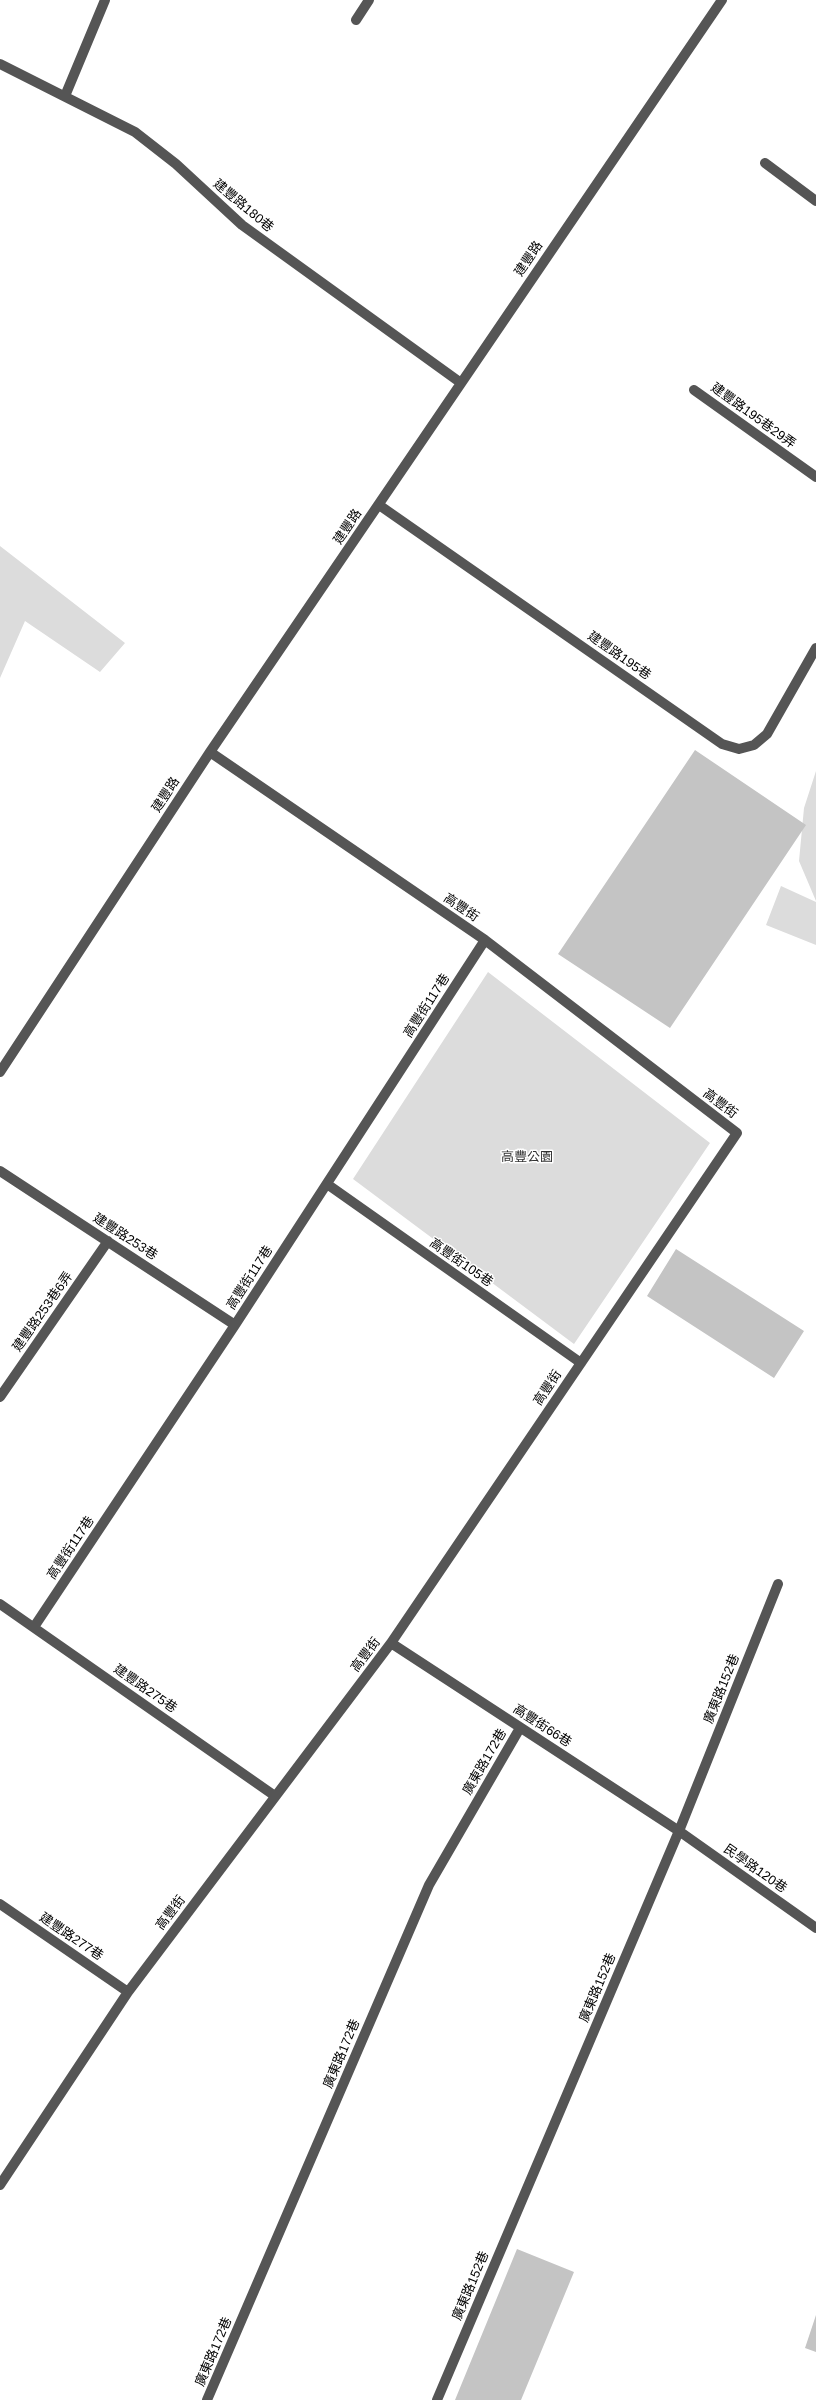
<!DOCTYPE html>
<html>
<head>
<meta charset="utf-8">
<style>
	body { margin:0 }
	canvas { display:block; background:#fff }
</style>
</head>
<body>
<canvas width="816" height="2400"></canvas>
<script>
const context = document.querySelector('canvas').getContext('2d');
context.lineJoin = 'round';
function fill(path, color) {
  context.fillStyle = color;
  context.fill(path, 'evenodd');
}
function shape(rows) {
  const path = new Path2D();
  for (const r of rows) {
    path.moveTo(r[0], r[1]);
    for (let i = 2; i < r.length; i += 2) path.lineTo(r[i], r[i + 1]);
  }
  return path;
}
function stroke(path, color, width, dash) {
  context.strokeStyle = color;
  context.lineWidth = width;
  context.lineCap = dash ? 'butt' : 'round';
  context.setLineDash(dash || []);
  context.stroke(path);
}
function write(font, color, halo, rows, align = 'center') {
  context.font = font + ' Arial,"Noto Sans TC",sans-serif';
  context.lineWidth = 3;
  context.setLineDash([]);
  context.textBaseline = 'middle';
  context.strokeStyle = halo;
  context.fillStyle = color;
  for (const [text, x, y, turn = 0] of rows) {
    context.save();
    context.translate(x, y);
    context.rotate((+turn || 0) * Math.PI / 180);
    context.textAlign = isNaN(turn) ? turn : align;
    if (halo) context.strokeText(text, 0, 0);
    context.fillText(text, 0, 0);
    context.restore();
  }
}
fill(shape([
	[0,546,125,643,100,672,25,621,0,678],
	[816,771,816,901,799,861,804,808],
	[781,886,816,902,816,945,766,925],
	[488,972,710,1143,574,1344,353,1179]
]), '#dcdcdc');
fill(shape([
	[695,750,806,825,670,1028,558,954],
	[676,1249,804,1331,774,1378,647,1296],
	[517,2249,574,2272,521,2400,455,2400],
	[816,2315,816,2352,805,2348]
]), '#c4c4c4');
stroke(shape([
	[356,20,369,0],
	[0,64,135,132,176,164,242,225,461,383],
	[65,96,105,0],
	[765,163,816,201],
	[694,390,816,477],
	[379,505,722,744,739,749,754,745,767,734,816,648],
	[0,1072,210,752,722,0],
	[0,1171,235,1325],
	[327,1184,581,1363],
	[0,1397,108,1241],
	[0,1604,275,1796],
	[34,1627,235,1325,485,940],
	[391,1643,679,1831,816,1928],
	[0,1904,128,1992],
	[0,2185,128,1992,391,1643,737,1133,485,940,210,752],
	[207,2400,429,1885,520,1728],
	[437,2400,679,1831,778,1584]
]), '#555', 10);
write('13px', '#000', '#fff', [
	["建豐路180巷",243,206,40],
	["建豐路",529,259,-56],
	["建豐路195巷29弄",753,416,36],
	["建豐路",348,527,-56],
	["建豐路195巷",619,656,35],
	["建豐路",166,795,-57],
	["高豐街",461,908,34],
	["高豐街117巷",427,1006,-57],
	["高豐街",720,1104,37],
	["建豐路253巷",125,1237,33],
	["高豐街105巷",461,1263,35],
	["高豐街117巷",250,1278,-57],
	["建豐路253巷6弄",43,1312,-55],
	["高豐街",548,1388,-56],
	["高豐街117巷",71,1548,-56],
	["高豐街",366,1655,-53],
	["建豐路275巷",145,1689,35],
	["廣東路152巷",722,1689,-68],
	["高豐街66巷",542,1726,33],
	["廣東路172巷",485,1762,-60],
	["民學路120巷",755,1869,35],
	["高豐街",171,1913,-53],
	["建豐路277巷",71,1937,34],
	["廣東路152巷",598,1988,-67],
	["廣東路172巷",342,2054,-67],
	["廣東路152巷",471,2286,-67],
	["廣東路172巷",214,2352,-67]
]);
write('13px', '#333', '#fff', [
	["高豐公園",527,1157]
]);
</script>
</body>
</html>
